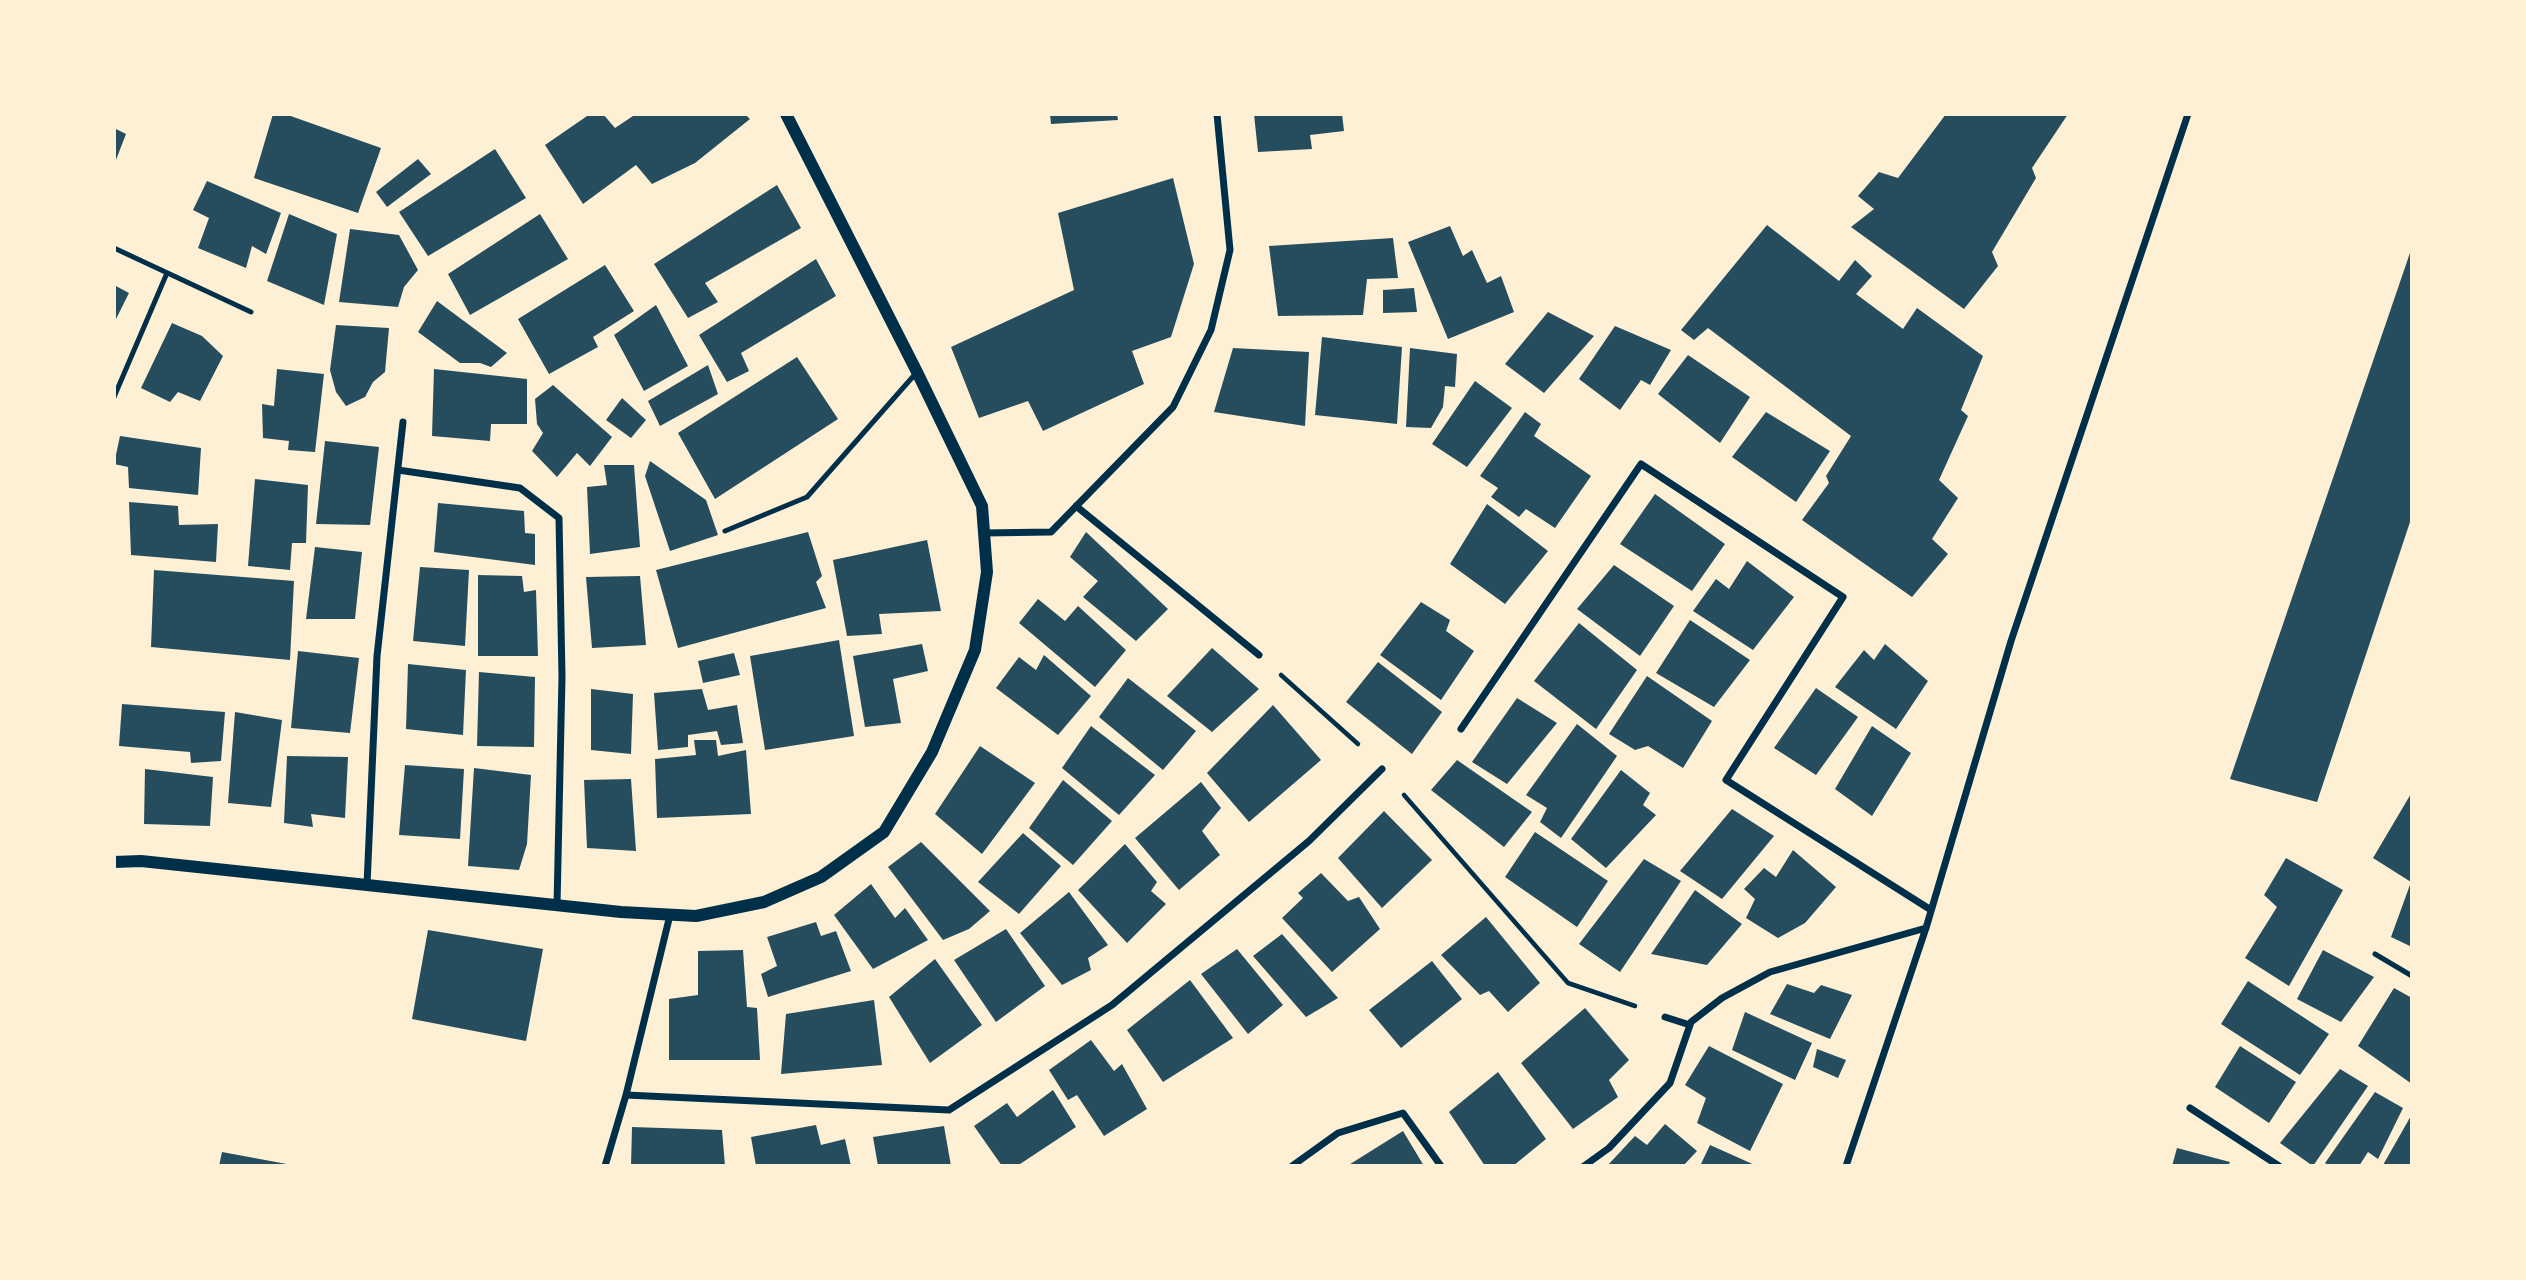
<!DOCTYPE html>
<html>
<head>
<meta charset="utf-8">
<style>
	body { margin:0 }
	#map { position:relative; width:2526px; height:1280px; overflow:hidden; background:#fdf0d5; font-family:Lato,sans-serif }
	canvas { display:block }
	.frame { position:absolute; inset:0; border:116px solid #fdf0d5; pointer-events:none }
</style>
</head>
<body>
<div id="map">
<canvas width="2526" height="1280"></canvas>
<div class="frame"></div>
</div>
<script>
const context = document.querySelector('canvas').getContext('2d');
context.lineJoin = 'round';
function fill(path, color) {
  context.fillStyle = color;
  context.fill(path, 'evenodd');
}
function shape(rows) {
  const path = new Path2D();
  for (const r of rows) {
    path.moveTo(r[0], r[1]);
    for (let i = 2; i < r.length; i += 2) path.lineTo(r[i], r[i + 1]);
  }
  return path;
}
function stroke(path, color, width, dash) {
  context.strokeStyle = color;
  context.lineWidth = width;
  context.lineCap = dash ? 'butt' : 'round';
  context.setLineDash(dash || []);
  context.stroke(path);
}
fill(shape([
	[273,114,285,114,381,148,358,213,254,178],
	[590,114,603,114,615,128,636,114,745,114,750,119,695,163,652,184,636,165,583,204,545,145],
	[1050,114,1117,114,1118,120,1051,124],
	[1254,114,1342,114,1344,131,1310,135,1312,149,1258,152],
	[1946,114,2068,114,2032,168,2036,178,1992,252,1998,266,1964,309,1851,227,1874,209,1858,196,1879,172,1898,178],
	[114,128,126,134,114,165],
	[495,149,526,198,428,256,399,212],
	[418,159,431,174,387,207,376,192],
	[1173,178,1194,264,1171,337,1132,351,1144,384,1043,431,1028,401,979,418,951,347,1074,290,1058,213],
	[207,181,281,213,266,254,252,246,246,268,198,248,209,218,193,210],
	[777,185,801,228,705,283,718,302,688,318,654,264],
	[289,214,337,234,324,305,267,281],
	[540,214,568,259,470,315,448,274],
	[1767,225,1839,281,1855,260,1872,276,1856,294,1903,329,1917,308,1983,356,1961,410,1968,416,1939,480,1958,498,1932,539,1948,554,1912,597,1802,520,1829,483,1826,476,1851,436,1708,328,1694,340,1681,330],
	[1450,226,1463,256,1472,250,1487,283,1501,276,1514,312,1448,339,1408,242],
	[350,229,399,235,418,270,404,287,398,307,339,302],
	[1393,238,1398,278,1367,279,1363,315,1278,316,1269,246],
	[2412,247,2412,516,2317,802,2230,779],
	[816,259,836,296,741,353,749,371,727,382,699,335],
	[605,265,634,311,593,337,598,347,549,374,518,319],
	[114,285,129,293,114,323],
	[1414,288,1417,312,1383,313,1383,290],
	[437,301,507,353,491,367,480,363,460,363,418,332],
	[656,305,688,366,644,391,614,335],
	[1548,312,1594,336,1544,393,1505,364],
	[172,323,202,336,223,356,200,401,178,392,170,402,141,388],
	[336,325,389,328,385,372,373,382,365,397,346,406,336,392,330,370],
	[1615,326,1671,350,1650,385,1641,380,1620,410,1579,379],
	[1322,337,1402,347,1397,424,1315,415],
	[1233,348,1309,352,1305,426,1214,412],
	[1410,348,1457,354,1455,387,1445,386,1443,407,1431,428,1406,427],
	[1688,355,1750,397,1720,443,1658,394],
	[797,357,838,419,715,499,678,433],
	[708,365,718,394,660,426,648,401],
	[277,369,324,374,315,452,288,450,289,441,263,438,262,404,274,406],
	[434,369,527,379,527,424,491,424,490,441,432,436],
	[1475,381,1512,408,1467,467,1432,444],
	[553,385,612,437,590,466,577,453,557,477,532,451,543,433,537,424,535,399],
	[622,398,646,420,631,438,606,420],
	[1525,412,1541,424,1534,436,1591,476,1555,528,1526,509,1519,517,1491,497,1498,488,1480,476],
	[1766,412,1830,451,1796,502,1732,457],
	[120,436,201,448,198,495,129,488,128,467,114,464],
	[325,441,379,447,370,525,316,524],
	[650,461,706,500,718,535,670,551,645,476],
	[604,465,634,465,640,547,590,554,587,487,607,485],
	[255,479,308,485,306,543,292,543,290,570,248,566],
	[1655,494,1725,544,1692,591,1620,544],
	[129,502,178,506,179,525,218,524,216,562,131,555],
	[438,503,524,511,525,533,535,534,535,565,434,552],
	[1487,504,1548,551,1505,604,1450,564],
	[808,532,822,576,816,582,826,608,678,648,656,570],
	[1086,532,1168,609,1136,641,1083,597,1098,581,1070,557],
	[927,540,941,611,879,614,882,634,847,636,833,560],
	[315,547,362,552,355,619,306,619],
	[1747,561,1794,597,1753,650,1693,611,1716,579,1729,589],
	[1614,565,1674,606,1640,656,1577,609],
	[420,567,469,570,465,646,413,641],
	[154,570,294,581,290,660,151,647],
	[478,575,522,576,524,592,536,590,538,656,478,656],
	[640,576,646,645,592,648,586,577],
	[1038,599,1065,621,1078,606,1126,650,1095,687,1019,623],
	[1421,602,1450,620,1446,631,1474,651,1441,700,1380,655],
	[1690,620,1750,660,1714,707,1656,673],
	[1579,623,1637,670,1596,729,1534,681],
	[839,640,854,736,765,750,750,656],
	[922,644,928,671,893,679,901,723,865,727,853,656],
	[1885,644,1928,681,1896,729,1835,687,1864,650,1874,660],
	[1212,648,1259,689,1212,732,1167,696],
	[298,651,359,658,350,733,291,728],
	[734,653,740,675,703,683,698,661],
	[1044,655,1091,696,1058,735,996,688,1019,657,1036,670],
	[1378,662,1442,712,1412,754,1346,702],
	[408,664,466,670,463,735,406,729],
	[479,672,535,677,534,747,477,746],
	[1647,676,1712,721,1683,768,1648,746,1635,750,1609,734],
	[1128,678,1196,731,1163,770,1099,717],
	[1816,688,1858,717,1816,775,1774,748],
	[591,689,633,694,631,754,591,750],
	[702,689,708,710,737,705,743,743,721,745,717,731,688,735,688,747,658,750,654,693],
	[1517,698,1557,723,1507,784,1472,762],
	[122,704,225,712,221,761,191,763,190,752,119,746],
	[1273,705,1321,760,1249,822,1207,773],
	[235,712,282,720,271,807,228,803],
	[1577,724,1617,756,1561,838,1540,822,1547,808,1526,795],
	[1091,726,1155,775,1119,815,1062,768],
	[1872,726,1911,753,1872,816,1835,789],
	[694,740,716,740,718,756,746,750,751,814,657,818,655,759,696,755],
	[980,746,1035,783,982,854,935,814],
	[287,756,348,757,345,818,311,814,313,827,284,823],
	[1457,760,1532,812,1504,847,1431,790],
	[405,765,464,769,460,839,399,835],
	[474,768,531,775,527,844,519,870,468,866],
	[145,769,213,777,210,826,144,824],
	[1621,770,1650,793,1643,805,1656,815,1606,868,1571,839],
	[631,779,636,851,587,848,584,780],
	[1063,780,1112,821,1073,865,1029,828],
	[1201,782,1221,808,1202,831,1220,855,1179,890,1135,838],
	[2412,792,2412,947,2391,937,2411,882,2373,858],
	[1732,809,1774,836,1722,899,1680,871],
	[1384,811,1432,860,1382,908,1338,858],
	[1535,832,1608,881,1577,927,1505,877],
	[1023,833,1061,866,1019,914,978,882],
	[921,842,990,911,969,929,943,940,888,867],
	[1125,844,1157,882,1151,891,1166,904,1127,943,1078,890],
	[1793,850,1836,887,1805,923,1778,938,1746,918,1755,899,1744,889,1764,868,1776,877],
	[2286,858,2343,890,2289,986,2245,958,2277,907,2264,895],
	[1644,859,1681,881,1620,972,1579,944],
	[1321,873,1348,901,1359,897,1380,929,1332,972,1282,918,1303,898,1298,893],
	[871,884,895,918,905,908,928,940,873,969,834,915],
	[1695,890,1742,924,1707,965,1651,954],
	[1069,892,1108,945,1088,958,1091,970,1062,985,1020,933],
	[1486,917,1540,983,1508,1012,1489,991,1480,995,1441,955],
	[816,922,821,936,836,931,851,971,768,997,761,974,777,966,767,937],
	[1006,929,1045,986,996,1022,954,960],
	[428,930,543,949,526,1041,412,1019],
	[1282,934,1338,998,1306,1017,1253,956],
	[1237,949,1283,1005,1248,1034,1201,974],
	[743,950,747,1007,757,1008,760,1060,669,1060,669,999,698,995,698,951],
	[2323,950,2374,977,2341,1022,2297,999],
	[935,959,982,1025,930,1063,889,997],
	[1432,961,1462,999,1401,1048,1369,1010],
	[1190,980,1233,1038,1163,1082,1127,1030],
	[2248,981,2329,1034,2300,1075,2221,1024],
	[1787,984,1814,993,1821,985,1852,995,1830,1039,1770,1014],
	[2394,988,2412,998,2412,1084,2358,1046],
	[874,1000,882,1065,781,1074,786,1014],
	[1585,1008,1629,1060,1609,1080,1618,1097,1573,1129,1521,1063],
	[1745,1012,1812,1043,1795,1080,1732,1050],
	[1091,1040,1114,1071,1122,1064,1147,1109,1104,1136,1077,1095,1068,1100,1049,1070],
	[1709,1046,1783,1084,1750,1151,1697,1123,1706,1098,1685,1085],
	[2240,1046,2296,1082,2269,1123,2215,1087],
	[1817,1049,1846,1060,1838,1078,1813,1067],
	[2340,1069,2368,1086,2313,1166,2280,1143],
	[1498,1072,1546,1139,1513,1166,1485,1166,1449,1112],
	[1053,1090,1076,1127,1017,1166,1002,1166,974,1126,1007,1103,1017,1117],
	[2375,1092,2403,1108,2378,1159,2368,1152,2359,1166,2330,1166,2325,1163],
	[2412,1114,2412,1166,2383,1165],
	[1665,1124,1697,1151,1683,1166,1607,1166,1635,1136,1647,1145],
	[816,1125,821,1145,845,1139,851,1166,756,1166,751,1137],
	[944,1126,951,1166,878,1166,873,1137],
	[632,1127,722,1130,725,1166,631,1166],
	[1403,1131,1424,1166,1347,1166],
	[1710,1145,1757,1166,1700,1166],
	[2177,1148,2230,1162,2228,1166,2172,1166],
	[222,1152,292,1165,292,1166,219,1166]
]), '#264d5e');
stroke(shape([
	[1281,675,1358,744],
	[1404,795,1568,983,1635,1006]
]), '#003049', 4.5);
stroke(shape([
	[114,248,251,312],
	[114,397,167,273],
	[725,531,807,497,917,372],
	[2375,954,2412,976]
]), '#003049', 5);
stroke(shape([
	[398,470,520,488,559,518,562,677,557,905],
	[1076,506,1259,655],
	[984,533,1051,532,1173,407,1211,330,1230,250,1217,114],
	[1461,729,1641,464,1843,597,1726,780,1931,910],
	[367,885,377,656,403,422],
	[1665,1017,1690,1025],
	[626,1095,949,1110,1112,1005,1309,841,1382,769],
	[2190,1108,2279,1166],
	[605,1166,626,1095,670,915],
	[1292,1166,1338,1133,1403,1113,1441,1166],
	[1584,1166,1609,1148,1670,1083,1691,1022,1722,998,1770,972,1926,928],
	[1846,1166,1926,928,2011,641,2188,114]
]), '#003049', 7);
stroke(shape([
	[114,862,141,861,621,912,696,916,764,902,821,877,884,832,932,752,975,650,987,572,982,506,917,372,786,114]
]), '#003049', 12);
</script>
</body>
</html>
